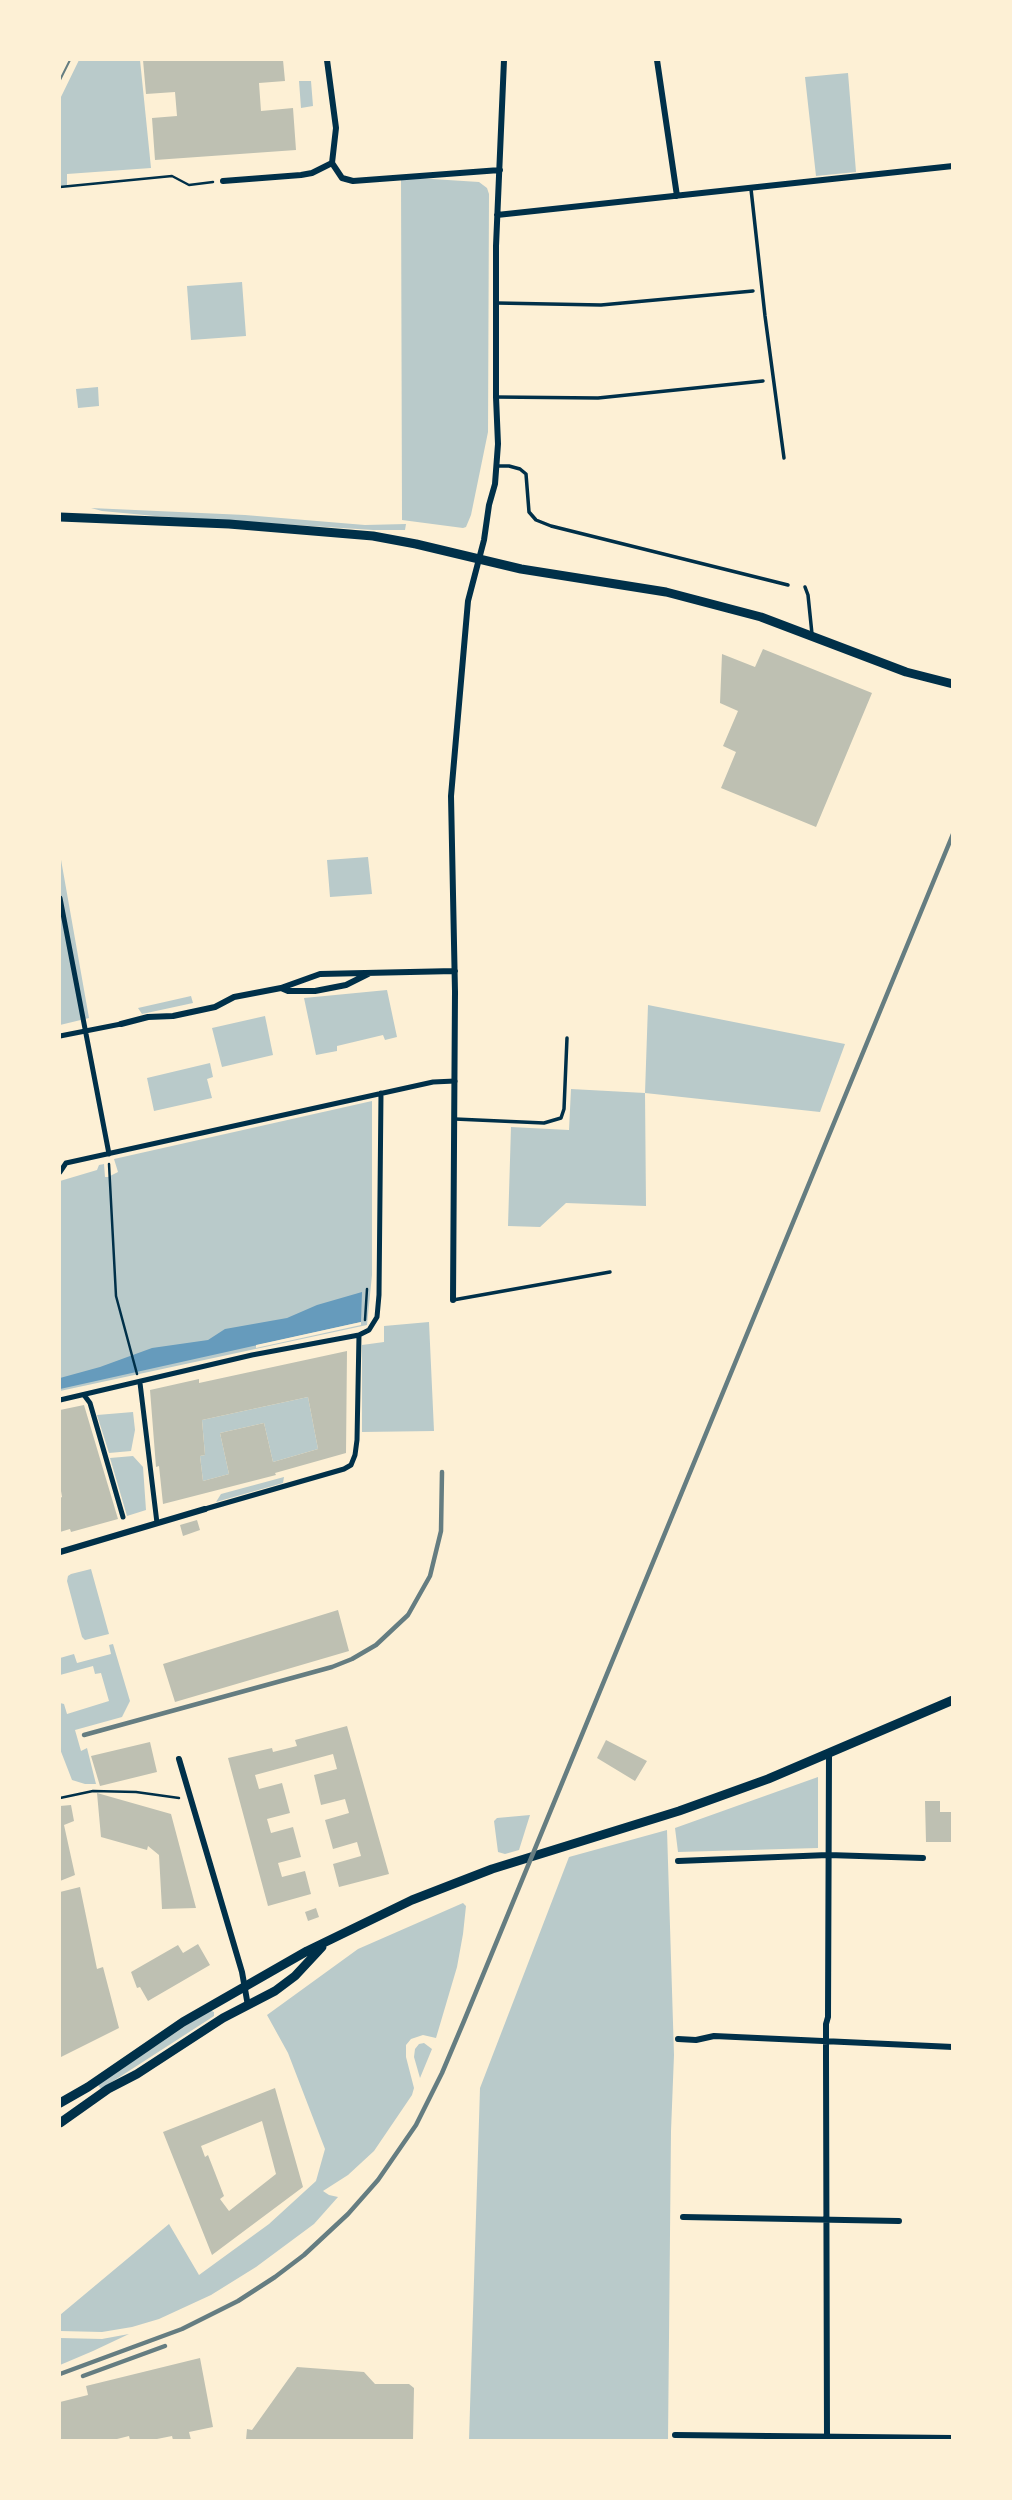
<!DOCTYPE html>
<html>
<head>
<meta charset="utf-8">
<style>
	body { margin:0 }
	#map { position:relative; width:1012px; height:2500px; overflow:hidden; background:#fdf0d5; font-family:"Asap Condensed",sans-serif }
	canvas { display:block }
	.frame { position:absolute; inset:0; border:61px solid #fdf0d5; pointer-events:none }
</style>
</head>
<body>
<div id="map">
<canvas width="1012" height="2500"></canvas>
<div class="frame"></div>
</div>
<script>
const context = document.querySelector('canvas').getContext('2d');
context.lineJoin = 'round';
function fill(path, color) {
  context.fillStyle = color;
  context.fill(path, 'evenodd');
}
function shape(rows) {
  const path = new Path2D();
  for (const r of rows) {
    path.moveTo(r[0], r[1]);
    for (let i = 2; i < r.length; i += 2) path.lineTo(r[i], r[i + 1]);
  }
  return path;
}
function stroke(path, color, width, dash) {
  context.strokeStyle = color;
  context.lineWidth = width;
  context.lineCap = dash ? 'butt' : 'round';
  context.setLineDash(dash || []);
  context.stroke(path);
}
fill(shape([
	[79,60,140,60,151,168,67,174,67,186,60,187,60,99],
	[848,73,856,172,816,176,805,77],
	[299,81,311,81,313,106,301,108],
	[401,177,479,182,487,188,489,194,488,432,471,515,466,527,463,528,402,520],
	[242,282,246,336,191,340,187,286],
	[98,387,99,406,78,408,76,389],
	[91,508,245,515,365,525,406,524,405,530,373,530,155,516,102,511],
	[60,854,89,1018,60,1025],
	[368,857,372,894,330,897,327,860],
	[387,990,397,1037,385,1040,383,1035,337,1046,337,1051,316,1055,304,998],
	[191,996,193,1003,142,1014,138,1008],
	[648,1005,845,1044,820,1112,645,1093,646,1206,566,1203,540,1227,508,1226,511,1127,569,1130,571,1089,645,1093],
	[265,1016,273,1055,222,1067,212,1028],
	[210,1063,213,1077,207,1079,212,1098,154,1111,147,1078],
	[372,1101,372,1275,367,1325,60,1391,60,1181,97,1170,99,1165,104,1164,105,1177,108,1177,118,1172,114,1159],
	[429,1322,434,1431,362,1432,362,1345,384,1342,384,1326],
	[308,1397,318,1449,273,1462,264,1423,220,1433,229,1474,203,1481,200,1456,205,1455,202,1420],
	[133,1412,135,1430,131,1451,109,1453,97,1415],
	[133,1456,143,1467,146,1510,127,1516,110,1458],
	[284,1477,283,1483,216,1502,221,1494],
	[91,1569,109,1634,85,1640,82,1637,67,1581,68,1576,71,1574],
	[113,1644,130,1701,122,1717,75,1730,81,1751,87,1748,96,1784,85,1784,72,1780,60,1749,60,1703,64,1704,67,1714,109,1701,101,1673,95,1674,93,1666,60,1675,60,1658,74,1654,77,1663,111,1654,109,1645],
	[818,1777,818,1848,678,1852,675,1828],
	[530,1815,519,1850,505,1854,498,1852,494,1821,497,1818],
	[667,1830,674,2055,671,2131,668,2440,469,2440,480,2088,569,1857],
	[463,1903,466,1906,463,1934,457,1967,436,2038,423,2035,411,2039,406,2045,406,2057,414,2088,412,2095,374,2151,348,2175,323,2191,329,2195,338,2197,314,2224,256,2267,211,2295,159,2319,132,2327,102,2332,60,2331,60,2315,169,2224,199,2275,269,2224,316,2181,325,2149,288,2053,267,2015,358,1949],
	[209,2010,214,2012,214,2016,101,2089,98,2085],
	[424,2043,432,2049,420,2078,414,2057,415,2049,419,2044],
	[129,2334,93,2351,60,2365,60,2338,102,2339]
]), '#b9caca');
fill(shape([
	[362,1292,361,1322,60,1389,60,1378,100,1367,152,1348,208,1340,225,1329,287,1318,317,1305]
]), '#669bbc');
fill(shape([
	[361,1322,361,1325,256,1348,256,1345,270,1342]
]), '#fdf0d5');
fill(shape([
	[143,60,283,60,285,81,259,83,261,111,293,108,296,150,155,160,152,118,177,116,175,92,146,94],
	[763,649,872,693,816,827,721,788,736,752,723,746,738,711,720,703,722,654,755,667],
	[347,1351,346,1453,275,1473,276,1475,163,1504,159,1466,156,1467,150,1390,199,1379,199,1383],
	[308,1397,318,1449,273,1462,264,1423,220,1433,229,1474,203,1481,200,1456,205,1455,202,1420],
	[84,1405,118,1519,71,1532,70,1529,60,1532,60,1498,62,1497,60,1485,60,1410],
	[197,1520,200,1530,183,1536,180,1525],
	[338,1610,349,1651,175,1702,163,1664],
	[347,1726,389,1874,339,1887,333,1864,361,1856,357,1842,333,1849,325,1820,349,1813,345,1799,321,1805,314,1775,337,1769,333,1754,255,1775,259,1789,282,1783,290,1813,267,1819,271,1833,293,1827,301,1857,278,1863,282,1877,305,1871,311,1894,268,1906,228,1758,272,1748,273,1752,297,1746,295,1740],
	[606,1740,647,1761,635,1781,597,1758],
	[150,1742,157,1772,100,1786,91,1756],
	[97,1793,171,1814,196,1908,162,1909,159,1855,148,1846,147,1850,101,1837],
	[925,1801,940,1801,940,1812,953,1812,953,1842,926,1842],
	[71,1805,74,1821,64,1825,75,1875,60,1881,60,1806],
	[80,1887,97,1969,103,1967,119,2028,61,2057,60,2050,60,1892],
	[316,1908,319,1917,308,1921,305,1912],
	[198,1944,210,1965,148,2001,140,1987,137,1988,131,1972,178,1945,183,1953],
	[275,2088,303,2187,212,2255,163,2132],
	[262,2121,276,2174,229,2211,220,2199,224,2196,208,2155,205,2157,201,2146],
	[200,2358,213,2427,189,2432,191,2440,173,2440,172,2436,152,2440,130,2440,129,2436,113,2440,60,2440,60,2402,88,2395,86,2386],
	[297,2367,364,2372,375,2384,409,2384,414,2388,413,2440,246,2440,247,2429,252,2430]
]), '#bec0b2');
stroke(shape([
	[60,187,172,176,189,185,213,182],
	[109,1164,116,1296,137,1374],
	[365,1320,367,1289],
	[60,1798,93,1791,136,1792,179,1798]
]), '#003049', 2.5);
stroke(shape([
	[751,189,765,316,784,458],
	[497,303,601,305,753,291],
	[496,397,598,398,763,381],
	[497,466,509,466,520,469,526,474,529,512,536,520,551,526,788,585],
	[805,587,808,595,812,634],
	[455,1119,544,1123,561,1118,564,1109,567,1038],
	[453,1300,610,1272]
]), '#003049', 3.5);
stroke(shape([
	[60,898,109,1154],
	[60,1036,121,1024],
	[60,1172,66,1163,433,1082,455,1081],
	[140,1383,157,1523],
	[84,1395,90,1403,123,1517],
	[60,1400,252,1355,359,1335,369,1330,377,1317,379,1295,381,1093],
	[205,1509,344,1469,351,1465,355,1455,357,1440,359,1335]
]), '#003049', 5);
stroke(shape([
	[327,60,336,128,332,163],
	[657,60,677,196],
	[332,163,342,178,353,181,500,170],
	[223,181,301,175,312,173,332,163],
	[497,215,953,166],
	[281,988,288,991,315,991,346,985,368,974],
	[121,1024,148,1017,173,1016,215,1007,234,997,281,988,320,974,455,971],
	[453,1300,455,992,451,796,468,601,484,540,489,505,495,484,498,444,496,397,496,246,504,60],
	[60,1552,205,1509],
	[179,1759,242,1972,248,2006],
	[678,1861,828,1855,923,1858],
	[678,2039,696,2040,714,2036,953,2047],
	[683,2217,899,2221],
	[675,2435,953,2438],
	[827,2440,826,2056,826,2024,828,2017,829,1753]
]), '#003049', 6);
stroke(shape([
	[60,517,229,524,373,536,416,544,521,569,666,592,761,617,906,672,953,684],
	[60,2103,88,2087,183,2022,307,1951,412,1900,492,1869,679,1811,768,1779,953,1700],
	[60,2123,108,2089,137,2074,223,2018,275,1991,295,1976,322,1947]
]), '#003049', 9);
stroke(shape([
	[60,80,70,60]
]), '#657d81', 2);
stroke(shape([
	[84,1735,332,1667,352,1659,376,1645,408,1615,430,1576,441,1531,442,1472],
	[60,2374,182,2329,238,2301,275,2277,304,2255,348,2214,378,2180,416,2125,442,2073,464,2021,953,834],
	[83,2376,165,2346]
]), '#657d81', 4.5);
</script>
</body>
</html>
